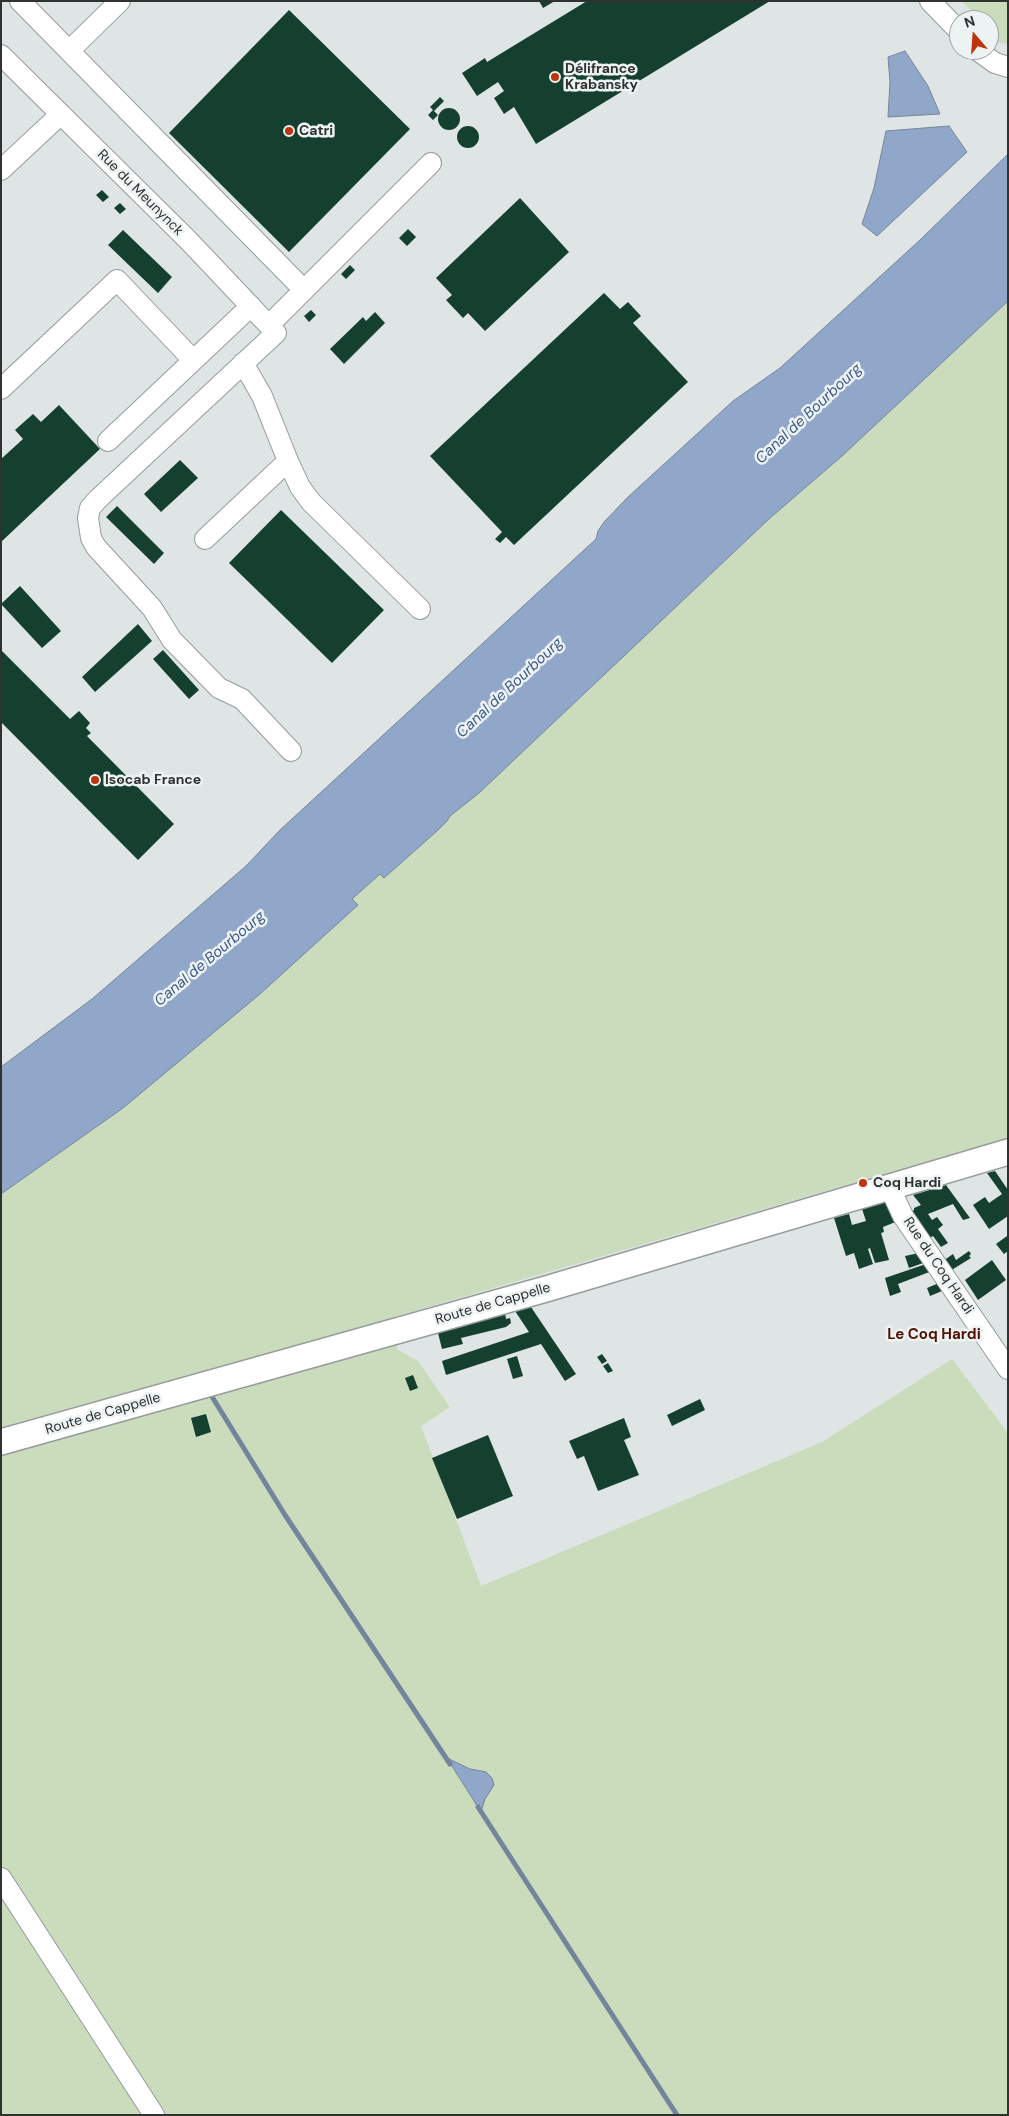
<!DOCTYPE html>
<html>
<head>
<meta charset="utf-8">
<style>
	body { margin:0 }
	#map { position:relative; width:1009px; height:2116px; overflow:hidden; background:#dfe5e5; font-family:"DM Sans",sans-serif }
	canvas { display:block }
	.frame { position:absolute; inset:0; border:2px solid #303232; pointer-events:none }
	.north { position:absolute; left:949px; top:10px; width:50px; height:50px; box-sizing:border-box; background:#edf2f2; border:1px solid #a1a5a5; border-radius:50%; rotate:342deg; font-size:14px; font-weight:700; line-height:20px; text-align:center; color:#303232 }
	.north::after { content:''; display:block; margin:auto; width:18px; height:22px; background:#be340e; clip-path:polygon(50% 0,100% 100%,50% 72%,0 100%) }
</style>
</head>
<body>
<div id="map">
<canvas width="1009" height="2116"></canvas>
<div class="frame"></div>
<div class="north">N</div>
</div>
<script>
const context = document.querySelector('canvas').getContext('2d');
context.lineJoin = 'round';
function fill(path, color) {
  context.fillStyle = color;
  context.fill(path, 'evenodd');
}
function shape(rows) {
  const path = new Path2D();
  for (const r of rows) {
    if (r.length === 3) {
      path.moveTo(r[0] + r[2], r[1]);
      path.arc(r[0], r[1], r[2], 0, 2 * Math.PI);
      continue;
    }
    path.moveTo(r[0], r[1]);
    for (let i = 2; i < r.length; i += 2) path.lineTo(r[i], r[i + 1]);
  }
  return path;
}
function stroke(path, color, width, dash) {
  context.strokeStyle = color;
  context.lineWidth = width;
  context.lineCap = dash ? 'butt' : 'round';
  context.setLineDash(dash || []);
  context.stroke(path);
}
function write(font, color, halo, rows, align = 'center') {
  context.font = font + ' "DM Sans",sans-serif';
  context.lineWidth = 5;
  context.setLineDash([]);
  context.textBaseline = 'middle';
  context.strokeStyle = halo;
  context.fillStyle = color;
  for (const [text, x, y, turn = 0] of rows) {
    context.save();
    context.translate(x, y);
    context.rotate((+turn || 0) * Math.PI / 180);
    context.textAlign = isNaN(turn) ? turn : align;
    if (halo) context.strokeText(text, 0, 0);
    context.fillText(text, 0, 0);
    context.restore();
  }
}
fill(shape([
	[962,1,1008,1,1008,44,1000,43,989,31,989,20,979,20],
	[1008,301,1008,1145,1004,1139,387,1319,398,1350,418,1361,450,1407,421,1426,481,1586,822,1442,952,1359,1008,1433,1008,2115,1,2115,1,1194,123,1108,260,994,357,905,352,899,380,874,384,878,437,831,447,821,450,816,479,793,770,518,842,456]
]), '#cadcbc');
const water = shape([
	[905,51,928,86,940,114,888,117,890,82,888,57,905,51],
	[949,126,967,152,877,236,862,224,874,188,886,131,949,126],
	[1008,154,1008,301,842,456,770,518,479,793,450,816,447,821,437,831,384,878,380,874,352,899,358,905,260,994,123,1108,1,1194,1,1067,92,999,246,866,280,830,596,539,598,531,604,522,628,497,733,401,780,368,920,240,1008,154],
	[447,1758,470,1769,486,1772,492,1778,494,1785,485,1799,481,1812,447,1758]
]);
fill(water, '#91a7ca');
stroke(water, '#74849c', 1);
stroke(shape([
	[211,1395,285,1515,450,1764],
	[478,1807,677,2115]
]), '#74849c', 5);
fill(shape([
	[539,1,555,1,543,8],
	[587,1,770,1,536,144,514,107,504,114,494,98,504,91,498,82,477,96,462,73,485,58,487,62],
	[289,10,410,129,289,252,169,133],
	[440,97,444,101,434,111,438,115,433,120,428,115,433,110,430,107],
	[449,119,11],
	[468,137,11],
	[102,190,109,197,103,202,96,195],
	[520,198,569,252,485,331,468,313,463,318,446,300,452,295,436,278],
	[120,203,126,209,120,214,114,208],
	[408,229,416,237,407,246,399,238],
	[123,230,172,277,158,293,108,245],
	[350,265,355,270,346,279,341,274],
	[604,293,620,309,628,302,641,316,633,323,688,382,514,545,506,537,500,543,495,539,502,532,430,456],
	[311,310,316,315,309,322,304,316],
	[375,312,385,323,344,364,330,349,363,317,366,321],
	[59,405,100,449,1,542,1,459,23,439,15,430,33,414,41,422],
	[180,460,198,478,161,512,144,494],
	[117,506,164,553,154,564,106,517],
	[281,510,384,610,332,663,229,563],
	[20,586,61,631,42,648,1,604],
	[138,624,152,641,95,692,82,677],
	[1,650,70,719,79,711,90,723,86,728,91,733,87,736,174,824,138,860,1,722],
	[163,650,199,690,189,699,153,659],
	[995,1171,1008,1190,1008,1216,989,1229,973,1205,985,1197,989,1203,1002,1194,987,1173],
	[946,1185,970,1218,963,1220,953,1204,928,1214,932,1220,937,1217,943,1225,938,1229,948,1243,941,1247,933,1236,928,1239,910,1213,914,1210,914,1208,921,1205,913,1195],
	[885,1202,898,1221,883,1227,884,1232,881,1233,889,1260,875,1263,870,1248,868,1249,873,1264,859,1269,854,1253,846,1256,834,1218,849,1214,852,1225,866,1221,862,1209],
	[1007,1236,1008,1251,1004,1254,996,1244],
	[969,1251,971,1254,969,1256,971,1258,950,1271,943,1261,953,1254,956,1260],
	[919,1253,926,1262,909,1268,905,1256],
	[992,1260,1006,1280,978,1300,965,1280],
	[926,1264,932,1271,898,1284,901,1292,890,1296,885,1278],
	[939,1283,942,1291,930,1296,927,1288],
	[531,1307,576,1374,565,1381,541,1344,446,1375,442,1361,529,1332,515,1311],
	[505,1313,506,1319,510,1318,511,1323,506,1327,461,1338,463,1344,442,1349,437,1329],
	[602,1354,607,1361,602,1364,597,1357],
	[517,1356,523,1376,513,1379,507,1359],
	[608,1363,613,1371,608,1373,603,1366],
	[413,1375,418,1388,410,1391,405,1378],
	[700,1399,705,1410,672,1426,667,1415],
	[206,1414,211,1432,196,1437,191,1418],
	[624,1418,631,1437,624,1440,639,1475,598,1491,584,1456,577,1459,569,1441],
	[488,1435,513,1496,457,1519,432,1458]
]), '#15402f');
const minor = shape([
	[20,1,304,290],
	[930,1,959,31],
	[977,50,995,63,1008,67],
	[69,51,120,1],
	[1,55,188,240,276,333,98,499,90,508,88,518,91,538,96,547,152,608,172,640,219,688,242,699,291,751],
	[1,170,61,114],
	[269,325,431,163],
	[1,389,117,280,193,360],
	[108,441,251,306],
	[288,461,300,487,311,502,420,609],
	[205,539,288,461,262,396,243,363],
	[889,1186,903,1216,1008,1369],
	[1,1878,154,2115]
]);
const major = shape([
	[1,1442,546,1289,1008,1152]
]);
stroke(minor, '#969b9b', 22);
stroke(major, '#969b9b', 28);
stroke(minor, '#fff', 20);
stroke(major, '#fff', 25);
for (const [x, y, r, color] of [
	[555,77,5,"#be340e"],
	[289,131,5,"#be340e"],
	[95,780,5,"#be340e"],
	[863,1183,5,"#be340e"]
]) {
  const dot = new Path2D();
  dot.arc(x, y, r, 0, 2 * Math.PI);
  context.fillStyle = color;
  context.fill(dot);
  stroke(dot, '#edf2f2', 2);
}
write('bold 14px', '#303232', '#edf2f2', [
	["Délifrance",565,69],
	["Krabansky",565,85],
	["Catri",299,131],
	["Isocab France",105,780],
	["Coq Hardi",873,1183]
], 'left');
write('14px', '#303232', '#edf2f2', [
	["Rue du Meunynck",140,193,45],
	["Rue du Coq Hardi",938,1266,56],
	["Route de Cappelle",493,1304,-16],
	["Route de Cappelle",103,1414,-16]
]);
write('italic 15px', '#3a5888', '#edf2f2', [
	["Canal de Bourbourg",809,414,-43],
	["Canal de Bourbourg",510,688,-43],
	["Canal de Bourbourg",210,959,-40]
]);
write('bold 15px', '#521001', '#edf2f2', [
	["Le Coq Hardi",934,1335]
]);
</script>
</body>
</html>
